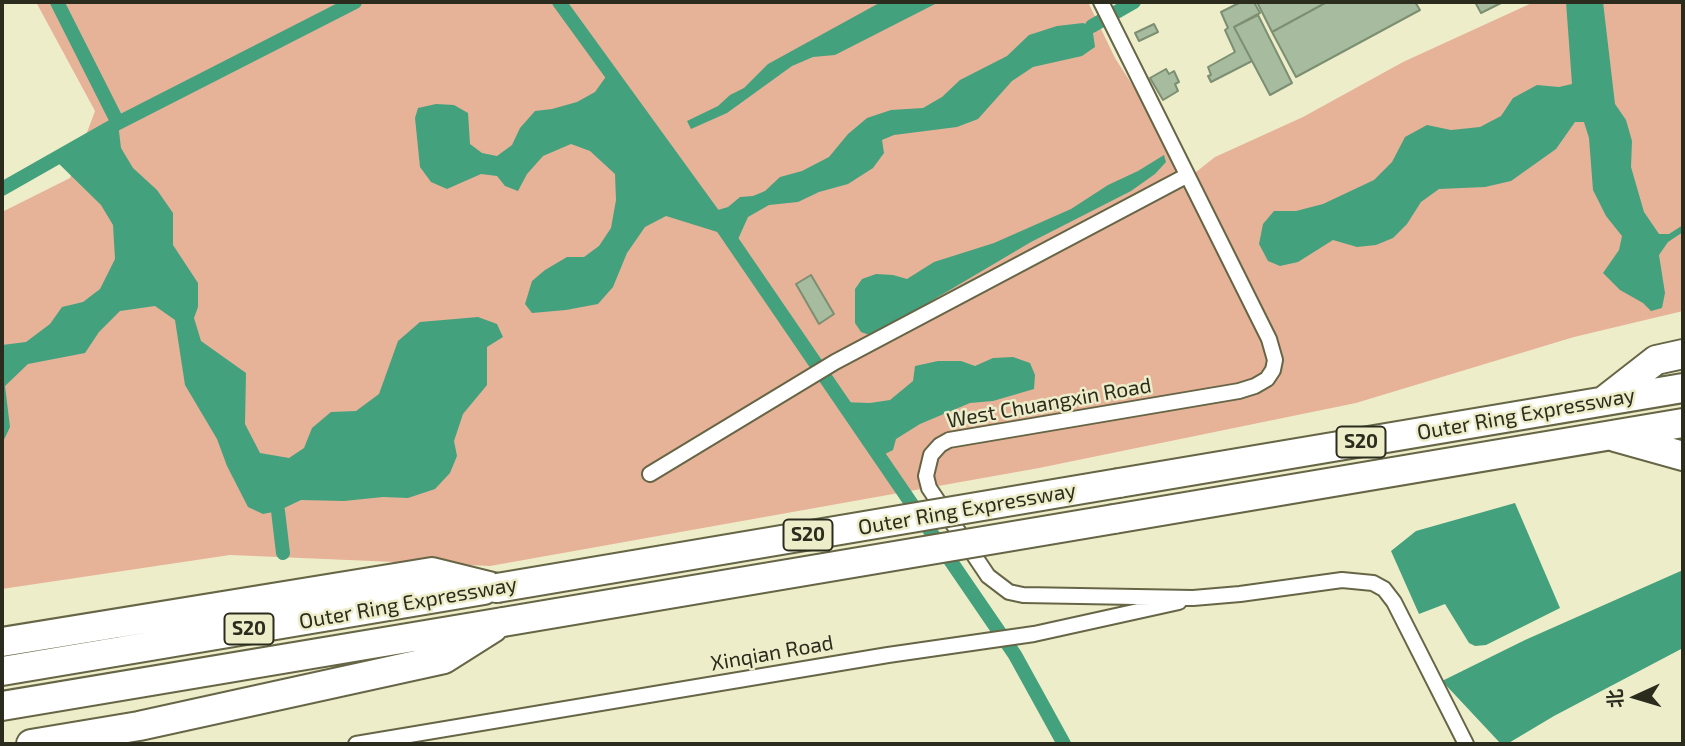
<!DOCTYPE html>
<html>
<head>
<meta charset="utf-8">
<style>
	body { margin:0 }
	#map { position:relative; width:1685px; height:746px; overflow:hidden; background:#eeedca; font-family:"Exo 2","Noto Sans SC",sans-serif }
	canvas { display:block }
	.frame { position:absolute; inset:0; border:4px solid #2c2c1e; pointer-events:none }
	.north { position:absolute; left:1601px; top:662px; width:70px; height:70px; -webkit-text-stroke:5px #eeedca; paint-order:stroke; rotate:266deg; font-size:19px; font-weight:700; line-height:28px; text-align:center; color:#2c2c1e }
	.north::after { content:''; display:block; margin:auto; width:24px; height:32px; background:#2c2c1e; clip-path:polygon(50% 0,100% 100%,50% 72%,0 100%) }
</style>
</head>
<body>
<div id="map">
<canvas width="1685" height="746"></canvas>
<div class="frame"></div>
<div class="north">北</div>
</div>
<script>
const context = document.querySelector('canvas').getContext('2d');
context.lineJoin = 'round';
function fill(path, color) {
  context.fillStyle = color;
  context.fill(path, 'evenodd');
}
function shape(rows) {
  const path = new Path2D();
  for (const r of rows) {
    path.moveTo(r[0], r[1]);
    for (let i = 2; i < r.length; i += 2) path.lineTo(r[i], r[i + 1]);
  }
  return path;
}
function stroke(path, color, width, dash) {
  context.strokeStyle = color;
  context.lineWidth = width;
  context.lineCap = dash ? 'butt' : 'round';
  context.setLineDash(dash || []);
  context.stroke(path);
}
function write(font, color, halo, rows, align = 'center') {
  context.font = font + ' "Exo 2",sans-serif';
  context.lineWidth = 5;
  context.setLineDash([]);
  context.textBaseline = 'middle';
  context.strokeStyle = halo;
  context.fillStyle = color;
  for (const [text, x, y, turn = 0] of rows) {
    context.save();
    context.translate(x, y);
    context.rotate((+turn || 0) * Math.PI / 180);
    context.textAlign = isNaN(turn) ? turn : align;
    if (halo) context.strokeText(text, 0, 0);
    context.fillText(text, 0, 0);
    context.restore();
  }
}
fill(shape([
	[36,2,1088,2,1115,58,1191,176,1215,157,1303,117,1403,62,1534,2,1683,2,1683,311,1574,337,1356,403,1039,468,490,566,230,555,2,589,2,212,70,178,95,111]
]), '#e6b399');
fill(shape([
	[881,2,939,2,835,55,813,57,792,66,727,113,691,129,687,121,718,106,730,95,744,88,768,64],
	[1566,2,1603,2,1615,104,1626,120,1632,141,1631,167,1644,212,1659,234,1669,234,1683,225,1683,232,1668,242,1659,255,1665,293,1662,308,1651,311,1643,303,1620,290,1603,273,1619,250,1622,236,1606,216,1593,190,1589,138,1584,122,1575,122,1556,149,1511,181,1485,187,1439,189,1421,202,1407,224,1393,238,1376,245,1357,247,1333,240,1298,262,1280,266,1268,261,1259,244,1263,224,1274,211,1296,211,1323,204,1374,180,1392,162,1405,137,1427,125,1451,130,1480,127,1501,116,1513,98,1537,85,1559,87,1572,84],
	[1083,23,1092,26,1095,47,1082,56,1033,67,1012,81,978,119,957,127,894,135,882,140,884,153,873,168,848,184,819,192,798,202,769,205,748,217,735,246,727,235,666,216,645,227,627,253,613,287,598,304,566,310,532,313,525,304,532,281,545,270,567,257,584,257,599,246,611,228,616,200,615,174,590,151,571,144,543,156,527,174,518,191,505,186,497,176,481,174,447,189,431,182,420,167,415,118,418,108,436,104,454,105,468,113,470,144,482,153,497,156,512,145,520,128,535,111,552,109,577,102,595,92,610,71,711,212,728,207,740,197,753,196,765,191,780,177,802,171,829,157,848,134,867,118,891,110,923,108,942,97,960,80,1007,56,1029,35,1057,26],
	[118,123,121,148,133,168,157,190,173,213,173,245,198,283,198,307,194,318,201,341,246,373,245,424,260,453,289,458,304,448,312,428,331,412,356,411,379,394,398,341,420,322,478,317,497,324,503,337,487,347,487,385,463,414,454,441,457,456,450,473,435,489,408,498,383,497,344,501,301,500,278,511,263,514,248,507,227,466,217,439,185,385,175,320,155,306,120,311,99,332,85,353,28,364,5,386,10,427,2,444,2,345,26,342,50,324,62,307,83,302,100,289,115,259,113,225,101,205,54,159],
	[1164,155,1166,162,1155,174,1131,191,1031,242,872,336,861,332,855,323,855,289,862,279,876,274,893,275,907,279,934,262,994,243,1071,209,1108,185,1138,171],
	[1013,357,1030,363,1035,375,1034,389,993,401,970,403,920,424,896,439,893,450,879,457,841,402,870,403,890,400,913,381,915,366,938,361,961,361,975,366,993,358],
	[1515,503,1560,608,1486,645,1475,646,1469,643,1445,604,1419,614,1391,551,1416,531],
	[1683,570,1683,648,1554,716,1507,744,1501,744,1442,681,1525,640]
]), '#44a17d');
stroke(shape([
	[57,2,118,123],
	[559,2,723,228,1015,655,1064,744],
	[1092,26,1134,2],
	[2,189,118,123,355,2],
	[278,511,283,553]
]), '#44a17d', 14);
const building = shape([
	[1241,2,1254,2,1260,13,1234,27,1252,61,1211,82,1208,76,1211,75,1208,67,1235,52,1225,30,1228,28,1221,12,1241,2],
	[1257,2,1327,2,1272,32,1257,2],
	[1327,2,1415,2,1420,10,1296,77,1272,32,1327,2],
	[1475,2,1503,2,1481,13,1475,2],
	[1258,15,1292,83,1270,95,1234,27,1258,15],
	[1154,24,1158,32,1139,41,1135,33,1154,24],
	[1166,69,1169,74,1174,71,1179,82,1175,84,1178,91,1163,100,1150,78,1166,69],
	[811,275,834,314,819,324,796,284,811,275]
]);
fill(building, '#a7bb9e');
stroke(building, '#7c8f73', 2);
const street = shape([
	[1101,2,1269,339,1275,360,1273,370,1267,379,1255,386,1239,391,949,440,940,445,931,455,926,476,929,488,988,576,1009,592,1023,595,1193,598,1240,594,1342,580,1373,583,1384,589,1394,602,1466,744],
	[650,474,835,362,1186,176],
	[356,744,888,655,1034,634,1179,602]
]);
const highway = shape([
	[1606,399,1656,360,1683,354],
	[1615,437,1683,456],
	[1119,483,1683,388],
	[1114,519,1683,423],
	[2,642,432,572,497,588],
	[2,671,484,590],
	[2,706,503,622],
	[31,744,139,726,444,659,493,628]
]);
stroke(street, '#666546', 18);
stroke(highway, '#666546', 32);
stroke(street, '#fff', 14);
stroke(highway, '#fff', 28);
const highwayBridge = shape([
	[497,588,1119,483],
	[503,622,1114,519]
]);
stroke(highwayBridge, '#666546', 32, []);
stroke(highwayBridge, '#fff', 28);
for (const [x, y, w] of [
	[1361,442,49],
	[808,535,49],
	[249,629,49]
]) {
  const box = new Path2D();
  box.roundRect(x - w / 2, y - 15.5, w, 31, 5);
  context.fillStyle = '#eeedca';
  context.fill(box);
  stroke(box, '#2c2c1e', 2);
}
write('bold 19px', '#2c2c1e', null, [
	["S20",1361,442],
	["S20",808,535],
	["S20",249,629]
]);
write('21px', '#2c2c1e', '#eeedca', [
	["West Chuangxin Road",1049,403,-10],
	["Outer Ring Expressway",1526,414,-10],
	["Outer Ring Expressway",967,509,-10],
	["Outer Ring Expressway",408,603,-10],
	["Xinqian Road",772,653,-10]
]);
</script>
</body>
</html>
